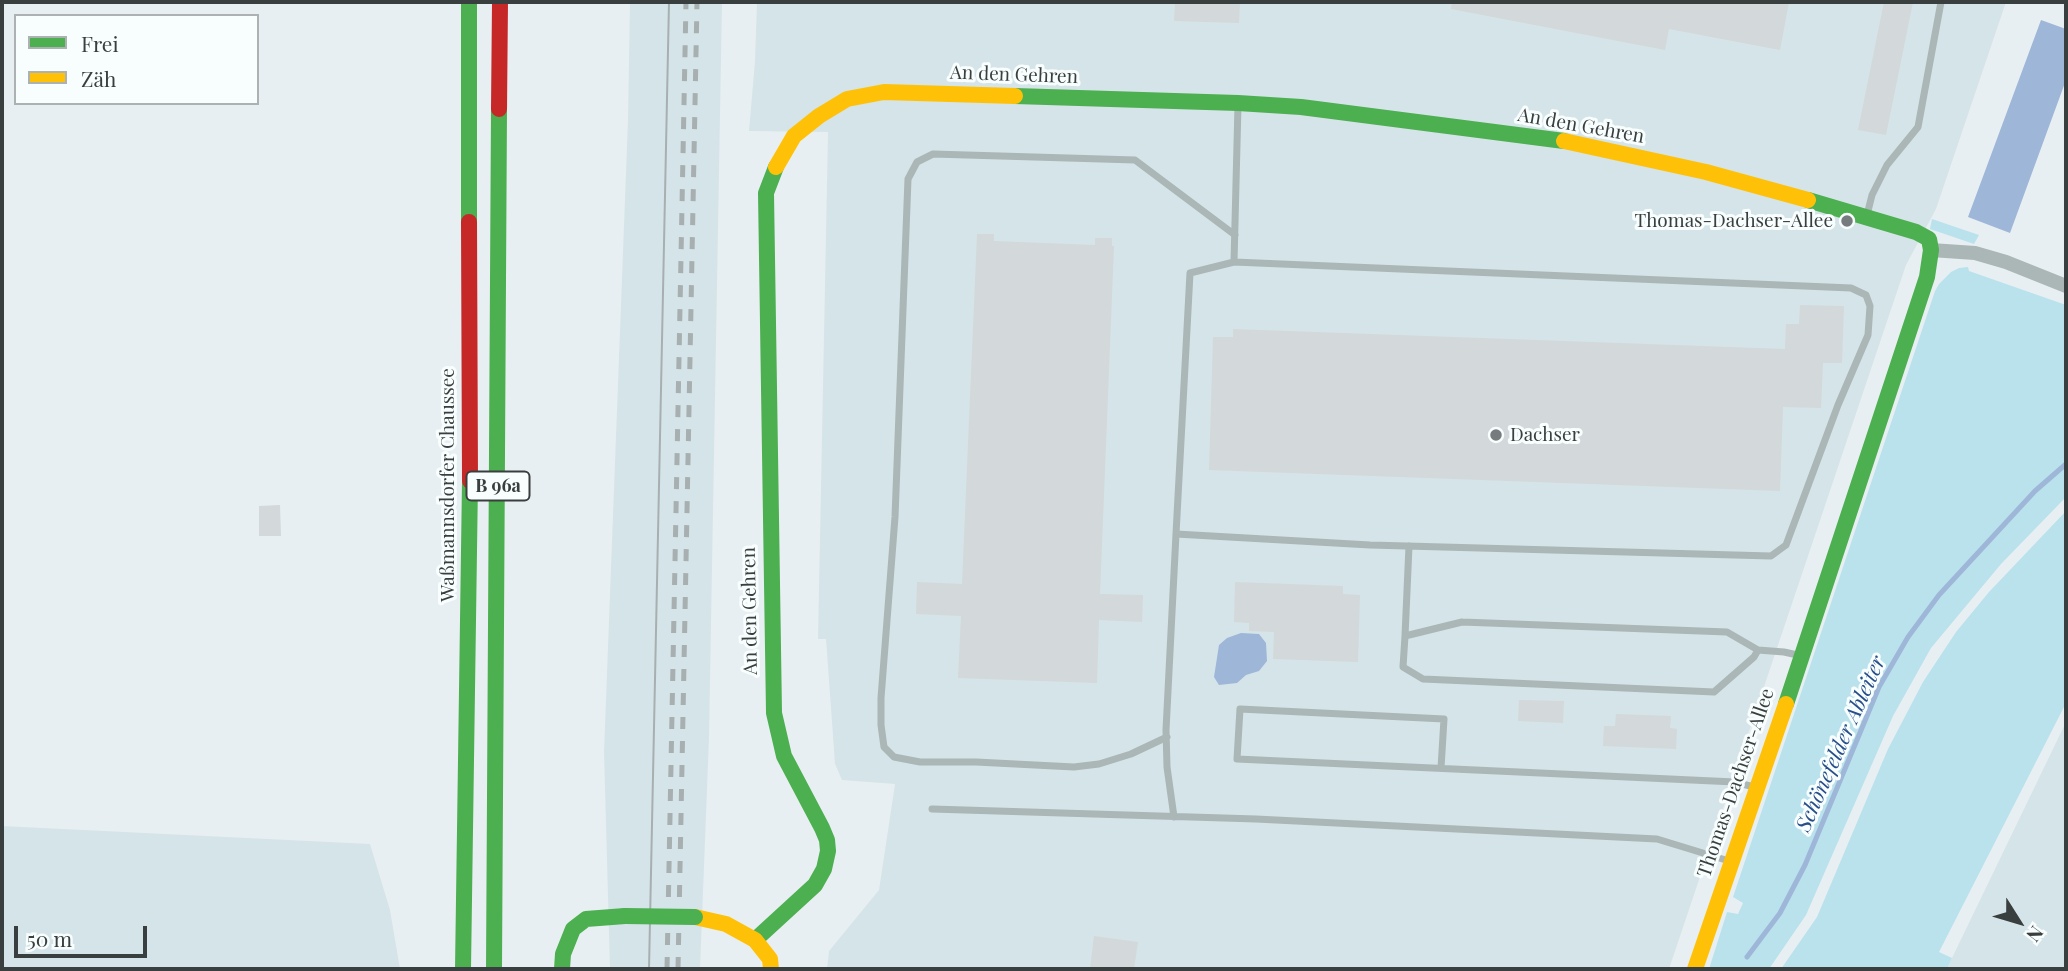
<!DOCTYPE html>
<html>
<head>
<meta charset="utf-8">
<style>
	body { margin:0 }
	#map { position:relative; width:2068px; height:971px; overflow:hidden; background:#e8eff2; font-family:"Playfair Display",serif }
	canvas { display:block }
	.frame { position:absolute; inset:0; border:4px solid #393e3f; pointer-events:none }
	.legend { position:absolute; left:14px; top:14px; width:245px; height:91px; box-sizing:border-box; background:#f8fdfe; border:2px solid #acb1b2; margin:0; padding:9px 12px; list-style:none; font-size:21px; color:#393e3f }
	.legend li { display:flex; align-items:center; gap:14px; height:35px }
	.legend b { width:35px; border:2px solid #acb1b2 }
	.north { position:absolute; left:1984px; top:887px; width:70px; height:70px; -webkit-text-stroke:5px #f8fdfe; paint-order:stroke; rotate:127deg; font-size:19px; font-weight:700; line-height:28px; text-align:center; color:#393e3f }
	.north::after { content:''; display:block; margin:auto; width:24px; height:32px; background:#393e3f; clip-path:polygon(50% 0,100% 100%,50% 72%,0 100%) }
	.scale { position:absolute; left:14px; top:926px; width:133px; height:32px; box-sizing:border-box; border:4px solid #393e3f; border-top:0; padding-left:9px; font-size:21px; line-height:24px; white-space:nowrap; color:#393e3f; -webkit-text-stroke:5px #f8fdfe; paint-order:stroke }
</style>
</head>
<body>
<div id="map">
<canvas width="2068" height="971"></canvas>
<div class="frame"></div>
<ul class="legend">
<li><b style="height:9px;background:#4caf50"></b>Frei</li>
<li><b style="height:9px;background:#ffc107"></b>Zäh</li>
</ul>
<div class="north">N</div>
<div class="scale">50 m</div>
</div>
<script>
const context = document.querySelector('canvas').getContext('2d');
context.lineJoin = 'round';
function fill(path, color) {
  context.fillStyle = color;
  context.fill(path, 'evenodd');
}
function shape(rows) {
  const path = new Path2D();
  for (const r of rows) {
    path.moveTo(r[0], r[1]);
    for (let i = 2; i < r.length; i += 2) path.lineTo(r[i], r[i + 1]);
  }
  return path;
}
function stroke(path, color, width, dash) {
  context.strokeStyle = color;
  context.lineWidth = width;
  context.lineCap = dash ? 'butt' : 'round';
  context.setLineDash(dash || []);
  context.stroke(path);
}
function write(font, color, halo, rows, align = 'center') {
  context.font = font + ' "Playfair Display",serif';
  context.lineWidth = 6;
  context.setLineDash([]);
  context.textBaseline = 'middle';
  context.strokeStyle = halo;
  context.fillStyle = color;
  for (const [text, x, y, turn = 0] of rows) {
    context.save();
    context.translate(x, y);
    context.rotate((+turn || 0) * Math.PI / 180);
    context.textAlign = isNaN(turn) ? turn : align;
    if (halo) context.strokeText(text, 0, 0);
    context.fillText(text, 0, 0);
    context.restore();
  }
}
fill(shape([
	[630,2,722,2,709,738,700,969,610,969,604,752,628,120],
	[757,2,2006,2,1936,209,1906,265,1669,969,827,969,829,951,879,890,895,784,842,780,835,764,826,639,818,639,828,132,749,131,755,61],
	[2066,722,2066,969,1947,969,1952,958],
	[2,826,370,844,390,910,400,969,2,969]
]), '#d5e4e8');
fill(shape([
	[1932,219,1979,235,1974,244,1930,229],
	[1968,267,1969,271,2066,305,2066,497,2001,564,1931,648,1893,716,1806,915,1769,969,1709,969,1727,912,1738,914,1743,903,1733,897,1935,291,1939,284,1951,272,1959,268],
	[2066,511,2066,703,1939,952,1952,958,1947,969,1781,969,1817,917,1888,749,1923,682,1956,632,1989,592]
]), '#b9e2ec');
fill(shape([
	[2041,20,2066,29,2066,80,2010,233,1968,217],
	[1241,633,1259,634,1266,643,1267,661,1259,671,1246,675,1237,683,1219,685,1214,677,1219,645,1227,638]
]), '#9eb6d8');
stroke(shape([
	[1747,957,1780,913,1805,865,1879,687,1908,637,1939,595,2035,491,2066,464]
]), '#9eb6d8', 5);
fill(shape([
	[1175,2,1240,2,1239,23,1174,21],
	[1452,2,1789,2,1780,50,1669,29,1665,50,1451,9],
	[1884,2,1913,2,1886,135,1858,130],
	[977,234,994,234,994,241,1095,245,1095,238,1112,238,1112,246,1114,246,1100,594,1143,595,1142,622,1099,620,1097,683,958,678,961,616,916,614,917,582,962,584],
	[1800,305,1844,306,1842,363,1823,363,1821,408,1783,407,1780,491,1209,470,1213,337,1233,337,1233,329,1785,349,1786,324,1799,324],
	[280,505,281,536,259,536,259,506],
	[1235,582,1343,586,1343,594,1360,595,1358,662,1273,659,1274,632,1249,631,1249,623,1234,622],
	[1519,700,1564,701,1563,723,1518,721],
	[1616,714,1671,716,1670,728,1677,729,1676,749,1603,746,1604,726,1615,726],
	[1094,936,1138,942,1134,969,1090,969]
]), '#d3d8da');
stroke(shape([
	[1867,215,1872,195,1887,165,1918,127,1941,2],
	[1234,262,1851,288,1866,295,1870,306,1868,335,1838,405,1786,545,1771,556,1370,545,1176,534,1190,273,1234,262],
	[1234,262,1238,105],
	[1462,622,1727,632,1758,650,1754,657,1714,692,1423,679,1403,667,1405,636,1462,622],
	[1405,636,1409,546],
	[1758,650,1784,652,1802,656],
	[1167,737,1131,754,1099,764,1074,767,976,762,920,762,894,757,884,747,881,725,881,698,895,517,908,179,917,162,933,154,1135,160,1235,235],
	[1441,768,1444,719,1240,709,1237,759,1735,782,1754,787],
	[932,809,1256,819,1657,839,1729,861],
	[1174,817,1167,767,1166,730,1176,534]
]), '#abb6b6', 7);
stroke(shape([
	[1931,250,1975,253,2006,262,2066,286]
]), '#abb6b6', 14);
stroke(shape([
	[469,2,469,222],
	[1015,96,1238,103,1301,107,1564,141],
	[1786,704,1927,277,1931,250,1929,239,1916,232,1808,200],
	[755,940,815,885,824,869,828,851,827,840,822,828,784,756,774,713,766,193,776,167],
	[463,969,470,481],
	[494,969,499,109],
	[562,969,563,954,573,929,586,919,625,916]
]), '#4caf50', 16);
stroke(shape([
	[1564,141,1706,172,1808,200],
	[776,167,794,136,819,116,847,99,884,92,1015,96],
	[695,917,726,924,755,940,770,959,771,969],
	[1695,969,1786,704]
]), '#ffc107', 16);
stroke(shape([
	[499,109,500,2],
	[469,222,470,481]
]), '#c62828', 16);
stroke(shape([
	[649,969,669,2]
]), '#a7afb0', 2);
stroke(shape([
	[667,969,686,2],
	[678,969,697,2]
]), '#a7afb0', 5, [12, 12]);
stroke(shape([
	[625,916,695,917]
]), '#4caf50', 16);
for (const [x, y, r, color] of [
	[1847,221,7,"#767c7e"],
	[1496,435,7,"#767c7e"]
]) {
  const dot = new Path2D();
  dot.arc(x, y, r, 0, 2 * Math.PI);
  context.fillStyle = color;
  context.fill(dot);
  stroke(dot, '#f8fdfe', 2.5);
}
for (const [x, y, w] of [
	[498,486,63]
]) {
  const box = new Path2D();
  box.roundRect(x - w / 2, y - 14.5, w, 29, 5);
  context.fillStyle = '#f8fdfe';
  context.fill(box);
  stroke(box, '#393e3f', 2);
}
write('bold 18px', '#393e3f', null, [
	["B 96a",498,486]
]);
write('19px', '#393e3f', '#f8fdfe', [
	["An den Gehren",1014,75,2],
	["An den Gehren",1581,126,10],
	["Waßmannsdorfer Chaussee",448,485,-90],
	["An den Gehren",750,611,-91],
	["Thomas-Dachser-Allee",1736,783,-71]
]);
write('19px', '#393e3f', '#f8fdfe', [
	["Thomas-Dachser-Allee",1833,221],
	["Dachser",1510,435,"left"]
], 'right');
write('italic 21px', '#284e8a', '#f8fdfe', [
	["Schönefelder Ableiter",1841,744,-66]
]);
</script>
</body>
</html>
